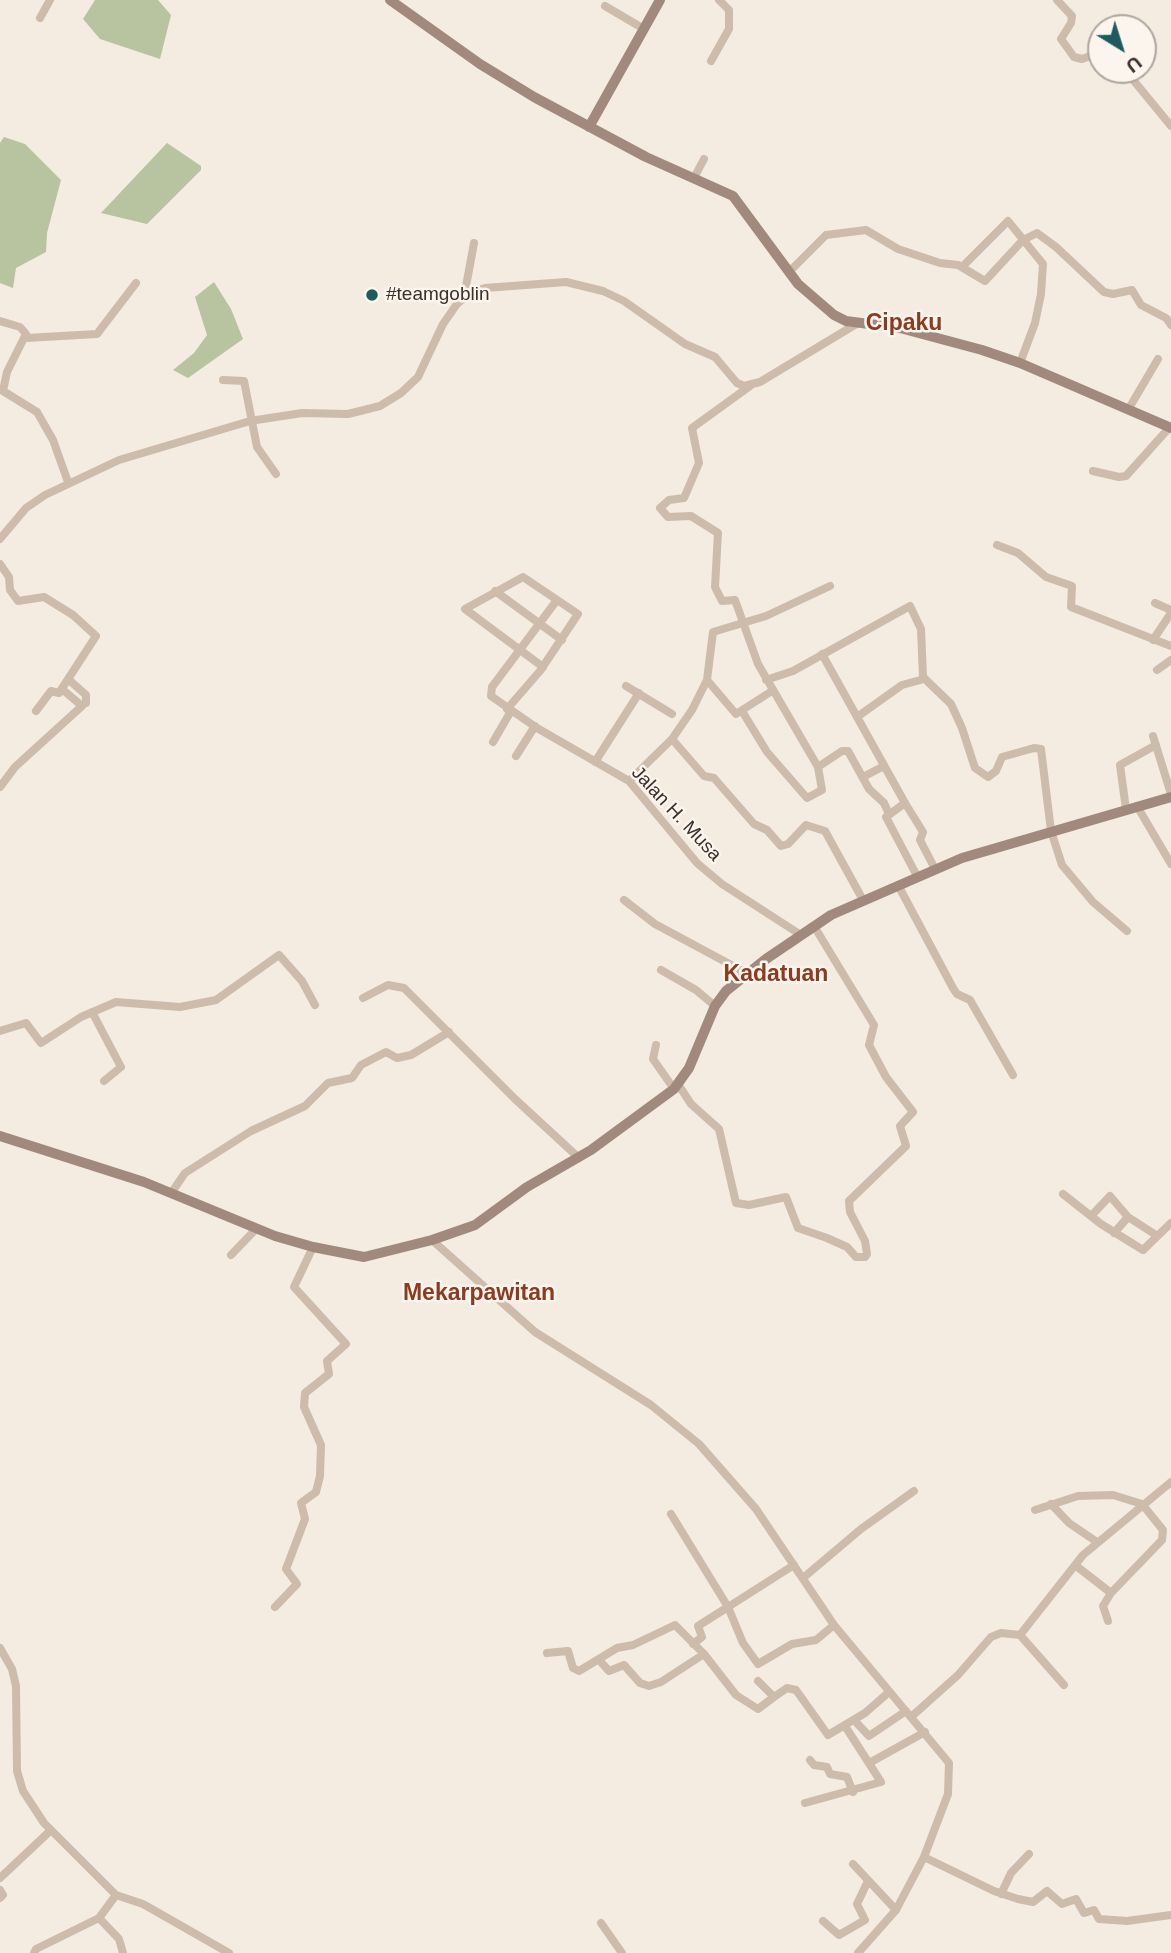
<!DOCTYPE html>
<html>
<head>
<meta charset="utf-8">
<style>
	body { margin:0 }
	#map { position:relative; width:1171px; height:1953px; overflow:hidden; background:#f4ebe1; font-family:Helvetica,sans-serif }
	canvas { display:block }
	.north { position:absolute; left:1087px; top:14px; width:70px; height:70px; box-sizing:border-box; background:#fbf5ee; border:2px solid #aea6a0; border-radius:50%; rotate:142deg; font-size:19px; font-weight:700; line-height:28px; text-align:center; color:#3b302b }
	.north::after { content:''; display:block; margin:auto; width:24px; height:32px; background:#1f5a5e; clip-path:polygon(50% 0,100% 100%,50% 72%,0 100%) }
</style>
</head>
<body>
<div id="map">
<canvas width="1171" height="1953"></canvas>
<div class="north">U</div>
</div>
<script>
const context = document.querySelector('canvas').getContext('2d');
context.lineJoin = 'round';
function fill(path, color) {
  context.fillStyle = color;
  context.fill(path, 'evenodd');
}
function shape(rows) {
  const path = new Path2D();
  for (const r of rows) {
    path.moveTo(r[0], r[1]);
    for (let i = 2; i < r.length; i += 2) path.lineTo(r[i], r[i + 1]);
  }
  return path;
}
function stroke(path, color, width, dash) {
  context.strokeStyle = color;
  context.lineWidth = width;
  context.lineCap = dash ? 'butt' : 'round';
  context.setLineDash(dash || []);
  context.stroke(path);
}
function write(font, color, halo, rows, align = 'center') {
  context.font = font + ' Helvetica,sans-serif';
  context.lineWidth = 5;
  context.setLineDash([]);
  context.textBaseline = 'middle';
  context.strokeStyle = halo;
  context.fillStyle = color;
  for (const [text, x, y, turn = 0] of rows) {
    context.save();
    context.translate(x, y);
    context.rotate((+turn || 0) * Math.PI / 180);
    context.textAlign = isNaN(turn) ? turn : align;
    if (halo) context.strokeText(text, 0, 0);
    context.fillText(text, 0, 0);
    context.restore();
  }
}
fill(shape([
	[95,0,158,0,171,15,160,59,100,39,83,19],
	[4,137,25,144,61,180,47,233,46,252,16,268,13,288,0,283,0,143],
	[167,143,201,166,201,170,147,224,101,213],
	[214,282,231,309,243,339,188,378,173,370,194,353,207,335,195,297]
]), '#b8c4a0');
stroke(shape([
	[1057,0,1072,16,1071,23,1061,39,1074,57,1082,59,1101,52],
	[605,6,644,29],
	[40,18,50,0],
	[711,61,729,29,729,10,719,0],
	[1125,70,1171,126],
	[694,178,704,159],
	[962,267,1008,221,1043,264,1041,294,1035,323,1020,363],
	[789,272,826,235,866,230,898,249,940,263,958,265,985,281,1023,240,1037,233,1056,247,1104,292,1113,294,1132,290,1141,305,1166,318,1171,325],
	[464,297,474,243],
	[0,321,20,327,26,334,7,372,3,391,37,412,53,440,68,482],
	[26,338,97,334,136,283],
	[223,380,244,381,257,447,276,474],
	[750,386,692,428,699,463,684,498,669,500,660,508,668,517,691,516,718,533,715,587,722,601,735,600,758,664,818,767,842,751,848,751,869,789,884,803,889,814],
	[1128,410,1158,359],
	[1093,471,1119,477,1126,476,1169,428],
	[0,539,26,508,45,495,119,460,250,421,302,413,348,414,380,406,401,393,418,377,443,324,457,304,471,292,485,288,566,282,603,291,624,301,685,344,715,357,737,383,744,386,760,382,858,323],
	[997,545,1018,553,1046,577,1072,586,1071,607,1171,646],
	[0,564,9,577,10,590,18,601,44,597,73,615,96,636,59,693,51,691,36,711],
	[495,591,562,640],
	[557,600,492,687,491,696,537,728,629,781,697,863,722,884,801,935],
	[1155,603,1171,610],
	[1153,640,1171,613],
	[822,654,905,803,886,817,917,876],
	[1157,670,1171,660],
	[68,679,86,695,86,703],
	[707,680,736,714,772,691],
	[766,680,793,671,910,606,921,629,923,677,951,704,962,728,975,768,988,777,996,771,1002,757,1034,748,1041,749,1051,831,1062,865,1093,902,1127,931],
	[626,686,672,714],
	[507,709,540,671,578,614,523,577,465,609,543,667],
	[742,711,767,752,807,798,822,790,818,767],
	[857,717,902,685,924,679],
	[1153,736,1171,794],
	[672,739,704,776,714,778,754,824,767,830,781,846,788,844,806,825,825,831,863,900],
	[493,742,511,711],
	[516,756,535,726],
	[595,762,639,693],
	[863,777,884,766],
	[629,781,672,739,692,710,707,680,713,632,766,616,830,586],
	[0,787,15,767,82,706,62,689],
	[905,803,923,832,920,840,935,869],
	[1137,806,1171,864],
	[1126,809,1120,765,1156,745],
	[898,885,953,988,957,994,970,1000,1013,1075],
	[624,900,655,924,748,974],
	[661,970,696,990,715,1006],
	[363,998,388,985,404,988,515,1099,579,1158],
	[92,1012,121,1067,104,1081],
	[0,1031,26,1023,41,1043,81,1017,116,1002,180,1007,216,1000,279,955,302,981,315,1005],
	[656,1045,653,1059,674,1089],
	[678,1084,691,1104,719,1129,736,1203,749,1205,786,1197,798,1228,827,1238,847,1247,856,1257,865,1257,867,1254,865,1241,850,1212,849,1201,906,1146,900,1126,913,1112,886,1077,869,1045,874,1025,814,926],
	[172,1192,185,1173,251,1131,305,1106,328,1083,352,1078,361,1065,386,1052,397,1058,411,1055,449,1032],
	[1063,1194,1101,1224,1143,1250,1171,1223],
	[1091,1216,1110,1196,1128,1217,1156,1235],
	[1114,1233,1128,1217],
	[432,1240,535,1332,651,1405,699,1444,756,1509,834,1625,949,1763,948,1794,924,1857,896,1910,858,1953],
	[231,1255,256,1229],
	[1051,1504,1069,1523,1097,1542],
	[1035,1510,1078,1496,1113,1495,1142,1504,1163,1530,1162,1540,1111,1593,1075,1565],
	[671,1514,728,1607,794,1565],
	[803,1578,861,1529,914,1491],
	[275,1607,297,1584,286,1569,305,1519,301,1503,316,1492,320,1476,321,1445,304,1407,305,1393,329,1374,327,1361,346,1344,294,1287,313,1247],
	[1108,1621,1103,1606,1111,1593],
	[1020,1635,1064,1685],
	[693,1644,702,1637,698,1626,728,1607,743,1643,758,1664,792,1644,816,1640,834,1625],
	[0,1648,12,1669,16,1686,17,1771,23,1791,44,1823,116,1895,143,1904,229,1953],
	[547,1653,568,1651,573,1668,579,1671,617,1648,633,1645,675,1625,704,1654,736,1695,758,1709,774,1697],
	[599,1660,609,1671,624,1665,640,1683,649,1686,661,1682,704,1654],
	[758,1681,774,1697,787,1688,796,1690,828,1735,865,1713,889,1692],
	[911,1717,958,1675,991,1637,1001,1633,1020,1635,1083,1555,1171,1482],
	[854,1720,869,1736,906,1711],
	[810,1760,814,1765,827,1767,830,1774,847,1777,853,1792],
	[871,1762,925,1732],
	[805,1803,881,1782,845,1726],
	[924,1857,994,1891,1018,1899,1033,1902,1047,1891,1062,1904,1076,1899,1084,1913,1094,1910,1099,1919,1127,1921,1171,1915],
	[853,1864,896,1910],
	[0,1878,50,1831],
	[0,1890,3,1895,0,1898],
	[1001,1894,1011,1873,1029,1854],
	[116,1895,99,1918,119,1939,123,1953],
	[823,1921,839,1935,865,1920,857,1904,868,1881],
	[601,1923,622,1953],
	[34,1953,36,1949,99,1918]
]), '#cdbbac', 8);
stroke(shape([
	[390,0,480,64,534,97,646,157,733,196,798,284,834,315,846,321,900,328,982,350,1020,363,1171,428],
	[589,127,660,0],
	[0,1136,144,1182,275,1236,313,1247,364,1257,432,1240,475,1225,527,1187,591,1150,674,1089,689,1068,715,1006,726,991,766,959,831,915,962,858,1171,797]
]), '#a18a7d', 10);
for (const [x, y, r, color] of [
	[372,295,7,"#1f5a5e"]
]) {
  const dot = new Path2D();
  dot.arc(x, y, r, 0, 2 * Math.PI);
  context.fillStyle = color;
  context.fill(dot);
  stroke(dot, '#fbf5ee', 2.5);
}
write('19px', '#3b302b', '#fbf5ee', [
	["#teamgoblin",386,295]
], 'left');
write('19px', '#3b302b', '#fbf5ee', [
	["Jalan H. Musa",676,814,47]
]);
write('bold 23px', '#8c3b22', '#fbf5ee', [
	["Cipaku",904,324],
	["Kadatuan",776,975],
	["Mekarpawitan",479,1294]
]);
</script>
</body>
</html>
